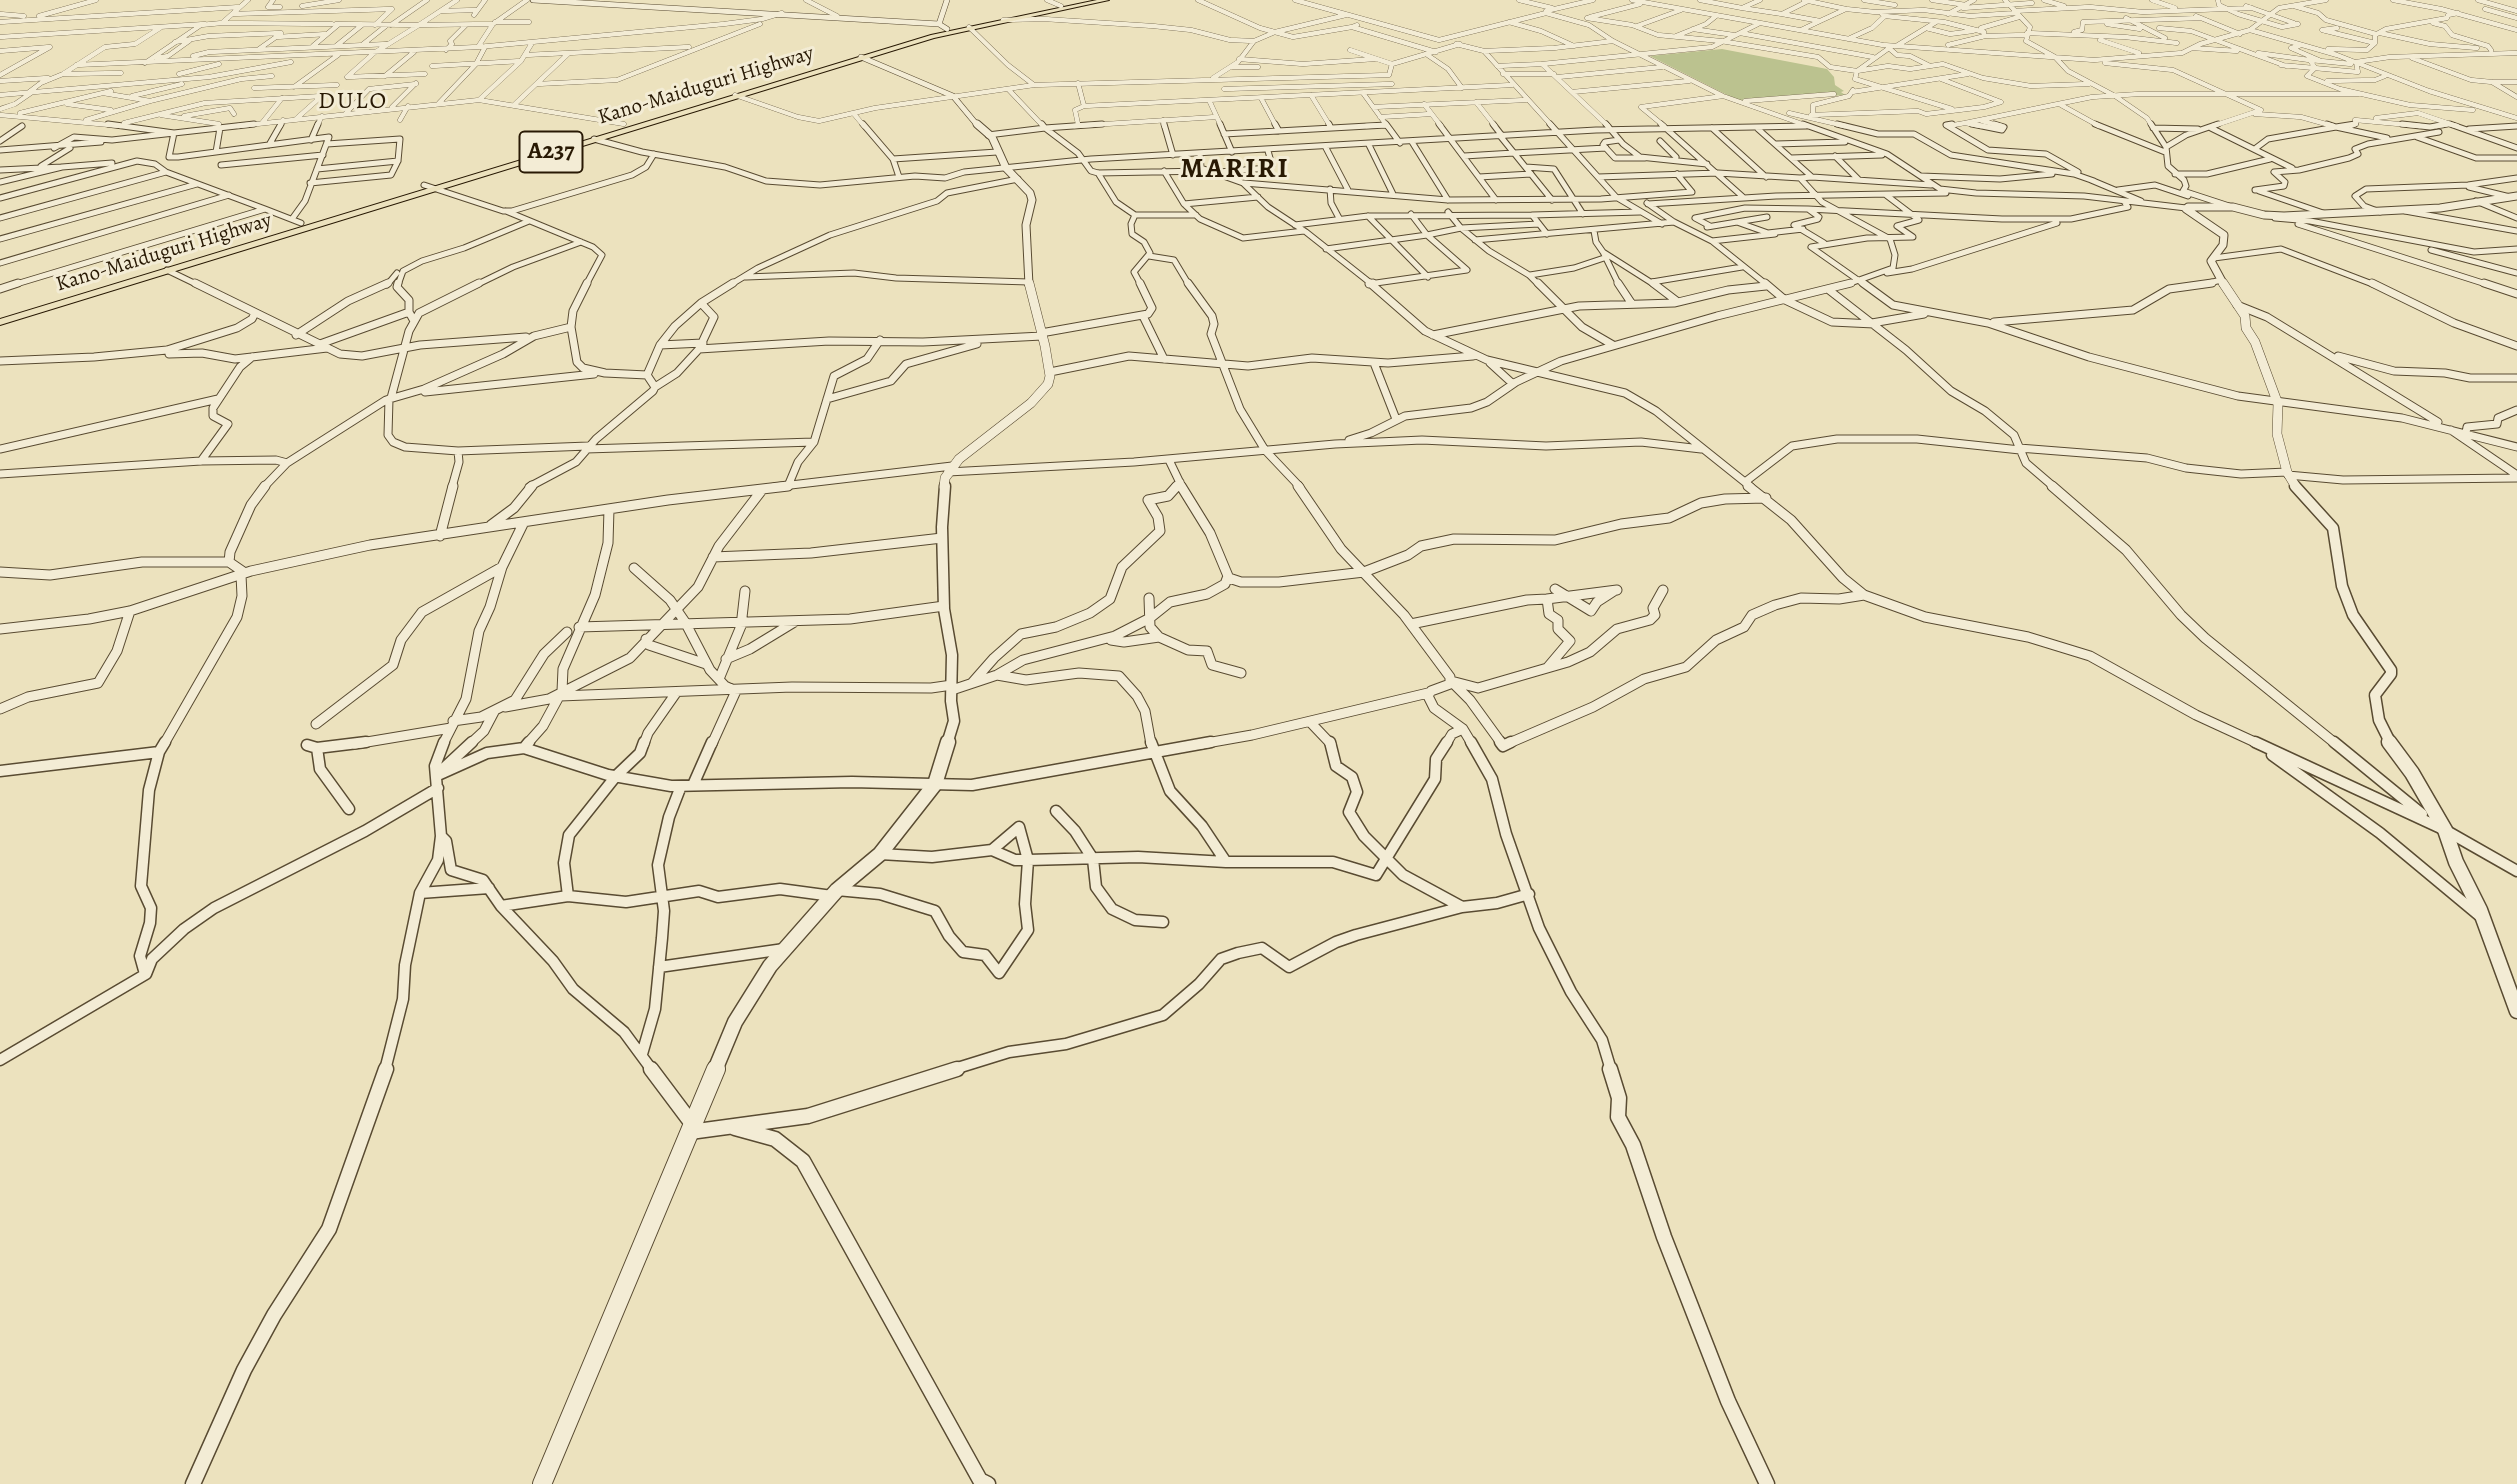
<!DOCTYPE html>
<html>
<head>
<meta charset="utf-8">
<style>
	body { margin:0 }
	canvas { display:block; background:#ece2be }
</style>
</head>
<body>
<canvas width="2517" height="1484"></canvas>
<script>
const context = document.querySelector('canvas').getContext('2d');
context.lineJoin = 'round';
function fill(path, color) {
  context.fillStyle = color;
  context.fill(path, 'evenodd');
}
function shape(rows) {
  const path = new Path2D();
  for (const r of rows) {
    path.moveTo(r[0], r[1]);
    for (let i = 2; i < r.length; i += 2) path.lineTo(r[i], r[i + 1]);
  }
  return path;
}
function stroke(path, color, width, dash) {
  context.strokeStyle = color;
  context.lineWidth = width;
  context.lineCap = dash ? 'butt' : 'round';
  context.setLineDash(dash || []);
  context.stroke(path);
}
function write(font, color, halo, rows, align = 'center') {
  context.font = font + ' Alegreya,serif';
  context.lineWidth = 6;
  context.setLineDash([]);
  context.textBaseline = 'middle';
  context.strokeStyle = halo;
  context.fillStyle = color;
  for (const [text, x, y, turn = 0] of rows) {
    context.save();
    context.translate(x, y);
    context.rotate((+turn || 0) * Math.PI / 180);
    context.textAlign = isNaN(turn) ? turn : align;
    if (halo) context.strokeText(text, 0, 0);
    context.fillText(text, 0, 0);
    context.restore();
  }
}
fill(shape([
	[1722,49,1827,69,1834,77,1835,85,1844,91,1841,92,1845,95,1743,103,1650,56]
]), '#bbc28f');
const minorFar5 = shape([
	[248,0,222,23,332,24],
	[273,0,268,7,280,7],
	[457,0,419,25,493,24],
	[806,0,837,16],
	[1047,0,1061,6],
	[1198,0,1260,28,1293,37,1352,27],
	[1295,0,1439,40,1546,13,1589,25,1613,41,1723,96,1808,126],
	[1519,0,1552,8],
	[1632,0,1883,45,2094,60,2182,53,2200,44,2250,30,2279,8,2326,0],
	[1700,0,1742,8,1760,0],
	[1804,0,1846,9,1820,21],
	[1864,0,1895,5],
	[1932,0,1966,5],
	[2005,0,2030,27,2026,41,2055,57,2068,71,2115,96,2147,118,2152,126],
	[2044,0,2064,6],
	[2152,0,2175,8],
	[2218,0,2219,5,2238,14,2282,27,2298,24],
	[2393,0,2441,9,2517,30],
	[2478,0,2517,11],
	[302,6,339,0],
	[2246,6,2294,23],
	[2294,6,2318,13,2326,20,2376,34],
	[1742,8,1782,14,1810,0],
	[1963,8,2032,3],
	[1846,9,1875,12,1924,10,1970,16,2016,13],
	[2485,9,2517,18],
	[441,11,476,10],
	[1546,11,1593,0],
	[2014,11,2090,7,2143,12,2252,8],
	[0,14,24,16],
	[232,14,392,9,375,25],
	[1782,14,1820,21,1801,30],
	[1948,14,1974,0],
	[474,15,485,0],
	[39,16,96,0],
	[1885,16,1944,22,1984,32],
	[2196,16,2240,34],
	[1590,17,1640,4],
	[1587,18,1632,25,1658,35,1721,41,1818,57,1830,67,1857,71,1888,66,1910,69,1930,66,1910,56,1897,55,1890,49],
	[2126,18,2165,38],
	[1003,20,1044,19,1153,26,1191,30,1230,40,1254,41,1275,32,1346,15],
	[0,22,240,7],
	[495,22,529,22],
	[1509,22,1541,31,1574,46],
	[2433,23,2445,26,2452,35,2488,46,2491,50],
	[339,24,418,25],
	[2107,24,2140,29],
	[391,25,427,0],
	[419,25,374,53,347,77,425,74],
	[1357,25,1352,27,1436,52],
	[1637,26,1681,10],
	[969,27,1008,65,1034,85],
	[1926,28,1950,34,1973,31],
	[2159,28,2191,31,2286,66],
	[2337,28,2322,30,2375,43],
	[1693,29,1734,35],
	[2250,30,2337,55,2429,91,2517,118],
	[2074,32,2082,30,2083,22,2201,18],
	[1740,33,1873,57],
	[2027,33,2125,37,2177,43],
	[2380,33,2430,44,2477,48],
	[1676,36,1706,24,1716,16],
	[1985,36,2027,35],
	[0,37,205,24],
	[1848,39,1872,28,1885,16,1882,14],
	[2100,40,2139,53],
	[175,42,209,36,281,33],
	[1456,44,1484,51,1552,126],
	[362,45,387,25],
	[1898,45,1936,22],
	[1948,45,1985,36,1981,28,2019,17],
	[313,46,339,24,336,24],
	[336,46,362,25],
	[1892,46,1857,71,1855,79,1952,109],
	[2299,46,2291,48,2321,61,2310,60,2315,68,2307,76,2340,89,2410,105,2473,110],
	[478,47,724,24,762,19,782,13],
	[2192,48,2237,51],
	[259,49,276,37,327,34],
	[2328,49,2367,50,2375,43,2375,35,2386,29,2447,18,2448,15,2458,13],
	[446,50,452,44,450,41,466,25],
	[1350,50,1392,64],
	[0,51,50,47,0,75],
	[1484,51,1554,48,1613,41],
	[2258,53,2309,60],
	[1426,54,1448,69,1462,88],
	[525,55,568,53],
	[193,56,209,52,388,44],
	[157,58,168,56,189,41],
	[2412,58,2471,80,2492,82,2517,97],
	[1239,59,1303,64,1375,59],
	[2321,61,2351,64],
	[145,63,201,25,222,23],
	[2105,63,2173,70,2261,110,2213,126],
	[76,65,478,47,493,24,527,0],
	[2281,65,2358,72,2356,62,2390,57,2517,53],
	[432,66,521,61],
	[1497,66,1542,64],
	[1930,66,1943,64,1983,78,2031,86,2089,84],
	[1233,67,1258,67],
	[63,74,105,47,135,44,160,28],
	[179,74,219,64],
	[1503,74,1554,74],
	[385,76,414,52],
	[1558,77,1662,67],
	[1213,78,1238,62,1254,41],
	[0,81,48,78],
	[2327,81,2375,80,2385,76],
	[2493,82,2517,82],
	[1078,83,1084,106],
	[537,84,617,80,760,24],
	[294,87,338,55],
	[254,88,337,85],
	[1008,89,1043,126],
	[1224,89,1392,84],
	[29,92,41,83,63,74,121,73],
	[1572,92,1689,81],
	[1852,92,1968,74],
	[1363,93,1387,126],
	[0,95,209,77,291,62],
	[735,95,798,117,819,121,875,108,1034,85,1389,75,1392,64,1460,44],
	[1311,95,1330,126],
	[132,96,182,84],
	[1261,98,1276,126],
	[479,100,521,61,532,43],
	[1209,100,1221,126],
	[150,101,241,79,272,76],
	[1745,101,1834,94],
	[1476,102,1495,126],
	[439,103,476,64,485,47],
	[67,104,111,110],
	[1424,104,1441,126],
	[514,105,569,53,689,47],
	[2061,105,2099,126],
	[392,107,416,83],
	[1373,107,1526,100],
	[0,109,15,104,31,93],
	[20,113,111,91],
	[346,113,369,89,416,84],
	[1789,113,1845,126],
	[854,114,864,126],
	[2255,114,2301,117,2333,126],
	[0,115,121,126],
	[161,115,219,124],
	[1811,115,1918,111,1926,114,1984,107,2001,102,1941,79],
	[1813,115,1813,105,1849,96,1853,90],
	[184,116,230,108,234,114],
	[1380,117,1431,114],
	[2376,118,2418,113,2450,124],
	[296,119,324,94],
	[86,120,150,101,103,93],
	[400,120,408,106],
	[1163,120,1164,126],
	[1982,121,2001,126],
	[124,123,205,103,322,96],
	[262,123,282,98],
	[1965,123,2092,97,2139,94,2358,94],
	[1078,124,1075,110,1084,106,1512,85],
	[238,126,479,100,624,124],
	[280,126,283,120],
	[317,126,322,116],
	[1074,126,1216,117],
	[1366,126,1386,125],
	[1608,126,1542,64,1712,47,1758,24],
	[1664,126,1641,107,1723,96],
	[1948,126,1965,123,1981,126],
	[2351,126,2356,124,2355,120,2420,126],
	[2436,126,2449,124,2457,126]
]);
const minorFar4 = shape([
	[108,124,174,133,254,124],
	[863,124,893,159,899,177],
	[1042,124,1045,128,1102,124],
	[1164,124,1173,155],
	[1220,124,1232,152],
	[1275,124,1279,131],
	[1329,124,1331,128],
	[1386,124,1400,143],
	[1439,124,1496,200],
	[1493,124,1503,137],
	[1550,124,1616,197,1662,224],
	[1606,124,1623,144,1640,157,1707,164],
	[1661,124,1743,197],
	[1803,124,1887,154,1940,189,1976,193,2084,196,2186,208],
	[1837,124,1878,134,1914,134,1951,155,2074,174,2094,181],
	[1952,124,1946,125,1988,150,2046,154,2078,172],
	[1972,124,2002,130,2004,127,1994,124],
	[2095,124,2165,152],
	[2151,124,2166,147,2168,166,2184,180,2186,186,2183,191,2229,206],
	[2327,124,2336,127,2355,124],
	[2402,124,2430,127,2447,124],
	[2450,124,2517,148],
	[1712,128,1766,177],
	[2153,128,2198,129],
	[2211,128,2292,168],
	[1758,129,1812,177,1931,185],
	[2469,129,2517,126],
	[1224,134,1386,125],
	[988,135,1045,128,1078,153,1091,171,1098,173,1206,171],
	[1501,137,1514,153,1606,148],
	[2417,137,2476,158,2517,158],
	[594,139,642,152,725,167,766,181,820,185,915,176,945,178,964,172,1091,159,1596,130,1806,126],
	[311,140,318,124],
	[1619,140,1605,142,1603,145,1615,158,1645,158],
	[0,141,22,126],
	[1660,141,1676,157],
	[1412,142,1448,200],
	[327,144,400,139,398,161],
	[1776,144,1845,142],
	[269,145,281,124],
	[1369,145,1393,194],
	[2166,147,2186,135,2218,124],
	[54,148,74,137,112,140,174,133,169,157,178,157,329,137,305,201,292,219],
	[1326,148,1348,190],
	[2256,148,2268,139,2336,127,2387,138],
	[0,150,101,142],
	[216,152,220,128],
	[1200,154,1201,168,1243,183,1268,207,1306,232,1373,285],
	[1464,156,1514,153,1552,200],
	[1835,156,1859,180],
	[1791,158,1882,155],
	[893,159,997,152],
	[221,165,323,155],
	[41,166,70,148],
	[62,167,112,163],
	[1526,167,1554,169,1583,214],
	[0,170,62,167,0,182],
	[1164,171,1184,204,1258,197],
	[1219,172,1268,168,1272,165,1268,151],
	[1098,173,1116,202,1135,215,1196,215],
	[2175,174,2207,174,2270,159],
	[1921,176,2000,179,2052,174],
	[1479,177,1531,174],
	[1598,177,1718,173,1800,178],
	[1812,177,1800,178,1822,202,1890,239,1895,255,1893,268,1845,285],
	[2091,180,2141,201],
	[310,183,391,175,398,161,317,169],
	[1244,183,1448,200,1601,199,1692,192,1677,174],
	[424,185,503,211,512,211,632,175,646,167,654,154],
	[2469,187,2510,197],
	[1330,189,1331,203,1339,218],
	[2118,190,2155,185,2188,196],
	[2255,190,2284,186,2285,182,2274,172,2299,170,2349,158,2358,154,2355,149,2368,144,2439,132],
	[2259,191,2326,214],
	[0,198,137,161,155,164,166,172,265,209],
	[2476,201,2517,218],
	[1647,203,1674,222,1712,241,1775,234],
	[1184,204,1200,219,1243,238,1304,231],
	[1648,204,1776,196,1946,193],
	[506,211,593,247,602,255,586,285],
	[2405,211,2517,231],
	[1448,212,1461,228,1489,251,1529,275,1539,285],
	[2380,212,2364,206,2355,196,2366,189,2468,185,2517,178],
	[1411,214,1427,235,1461,228,1539,224],
	[1135,215,1131,224,1132,234,1144,242,1150,253,1134,272,1141,285],
	[1368,216,1428,277],
	[0,218,166,172],
	[2275,218,2310,221,2474,252,2517,249],
	[1737,222,1768,233,1803,229],
	[2298,224,2489,285],
	[1295,225,1368,216,1532,215],
	[1710,226,1695,218,1745,208,1808,209],
	[1707,227,1767,217],
	[1594,231,1596,242,1603,252,1655,285],
	[1547,234,1532,215,1640,212],
	[0,239,197,184],
	[1475,240,1674,222],
	[1712,241,1767,285],
	[1824,243,1794,225,1818,219,1819,217,1808,209,2002,219,2071,219,2128,207,2125,203],
	[1326,249,1427,235,1467,270,1369,284],
	[2431,250,2517,273],
	[1603,252,1619,285],
	[1149,256,1174,260,1189,285],
	[2214,258,2281,249,2375,285],
	[0,263,229,195],
	[167,270,198,285],
	[1887,273,1912,269,2057,223],
	[1530,275,1574,268,1604,258],
	[746,277,854,273,896,278,1029,282],
	[1652,282,1742,267],
	[13,285,265,209,301,223],
	[387,285,397,273],
	[398,285,403,271,422,261,464,248,529,221],
	[476,285,513,267,581,242],
	[730,285,758,268,830,235,937,201,947,193,1018,179],
	[1865,285,1811,247,1867,238,1913,237,1897,226,1919,220,1886,195],
	[2201,285,2221,280]
]);
const minorFar3 = shape([
	[195,283,340,354,362,356,420,345,526,337],
	[398,283,397,287,409,300,409,312,414,321],
	[587,283,573,311,571,327,577,362,583,368,605,373,647,375],
	[1188,283,1212,316,1214,324,1211,334,1240,409,1265,450,1300,487],
	[1370,283,1425,331,1487,360,1625,393,1656,411,1751,487],
	[1538,283,1582,327,1613,345],
	[1618,283,1632,304],
	[1653,283,1678,302],
	[1765,283,1785,300,1832,322,1874,324],
	[1863,283,1893,305,1988,323,2089,357,2238,396,2402,418,2517,447],
	[2372,283,2454,323,2517,346],
	[2484,283,2517,294],
	[1369,284,1373,283],
	[0,289,18,283],
	[1829,290,1906,350,1951,391,1985,411,2014,435,2026,463,2054,487],
	[2237,305,2267,317,2438,422],
	[1143,316,1164,359],
	[1994,322,2133,310,2169,289,2212,283],
	[1872,323,1924,314],
	[1041,333,1148,314,1152,308,1140,283],
	[296,335,348,301,388,283],
	[1433,335,1579,306,1674,303,1728,290,1766,286],
	[320,344,409,312],
	[660,345,703,343],
	[699,349,829,341,923,342,1042,336],
	[169,354,202,353,235,359,327,348],
	[2338,356,2394,371,2445,373,2470,378,2517,378],
	[0,361,94,357,167,350,237,328,252,319,255,313],
	[1374,363,1396,419],
	[1490,363,1513,384],
	[1050,372,1129,356,1248,366,1312,358,1388,363,1473,356],
	[655,387,677,373,699,349,714,317,701,303],
	[425,392,594,374],
	[391,398,409,331,419,313,479,283],
	[389,399,388,435,393,442,405,447,458,451,588,446],
	[827,399,891,381,906,364,977,344],
	[2451,430,2517,475],
	[2466,433,2467,427,2497,424,2498,418,2517,410],
	[1349,440,1371,433,1405,416,1471,408,1487,402,1516,382,1561,361,1717,316,1851,283],
	[2019,448,2147,458,2186,468,2241,474,2287,472],
	[0,449,218,399],
	[586,449,814,442],
	[1169,460,1182,487],
	[201,461,228,424,213,416,213,408,240,367,252,357],
	[948,472,1134,462,1335,444,1422,440,1546,446,1641,442,1701,449],
	[0,474,201,461,276,460,287,463],
	[2288,475,2343,480,2517,478],
	[1745,482,1792,446,1837,439,1917,439,2020,450],
	[788,486,798,462,814,442,834,376,867,359,880,340],
	[264,487,287,463,386,400,424,389,503,354,534,336,571,327],
	[452,487,459,462,458,451],
	[529,487,576,462,596,439,653,391,655,387,647,375,660,345,675,326,701,303,733,283],
	[774,487,952,466],
	[1175,487,1180,482]
]);
const minorFar2 = shape([
	[1298,486,1341,549,1404,615,1450,677,1450,684,1431,691,1428,696,1434,708,1463,729,1472,744],
	[1748,486,1791,520,1843,578,1864,595,1925,617,2028,637,2090,656,2196,715,2259,744],
	[2052,486,2126,550,2181,615,2205,638,2336,744],
	[491,525,514,508,532,486],
	[440,536,453,486],
	[713,557,811,553,942,538],
	[634,568,670,600,685,622,710,670,725,686,736,691,712,744],
	[0,572,50,575,142,562,229,562],
	[245,573,229,562,230,552,251,505,265,486],
	[1229,578,1241,582,1279,582,1364,572,1408,555,1421,546,1454,539,1555,540,1621,524,1669,518,1701,503,1725,499,1766,498],
	[1555,589,1591,611,1597,602,1614,591],
	[1149,598,1150,627,1159,637,1188,650,1207,651,1212,665,1241,673],
	[1411,624,1527,600,1547,599],
	[579,627,850,619,944,606],
	[0,629,89,619,130,611,251,571,370,545,668,500,788,486],
	[646,639,649,645,706,664],
	[1111,640,1124,642,1159,637],
	[726,659,750,649,796,621],
	[1548,667,1570,641,1558,629,1558,620,1549,614,1547,599,1617,590],
	[997,675,1026,680,1079,673,1119,676,1137,696,1145,711,1151,744],
	[719,679,741,626,745,591],
	[1451,681,1470,700,1502,744],
	[1455,682,1478,688,1568,662,1590,652,1617,629,1650,620,1655,615,1653,608,1663,590],
	[972,683,994,658,1021,634,1056,627,1090,613,1110,599,1122,567,1160,531,1158,517,1148,500,1168,496,1177,486],
	[952,690,997,675,1023,660,1115,636,1150,618,1170,602,1207,594,1225,584,1228,576,1210,533,1181,486],
	[549,699,560,696,792,687,931,688,952,685],
	[505,707,549,699,630,658,698,587,719,546,762,490],
	[0,709,28,697,98,683,117,651,130,611],
	[453,721,481,717,515,700,544,654,567,632],
	[1311,723,1331,744],
	[316,724,393,665,401,640,422,612,502,567],
	[164,744,237,617,242,596,241,575],
	[355,744,451,728],
	[443,744,466,699,479,631,490,607,502,567,524,522],
	[470,744,484,731,494,712],
	[527,744,543,726,562,691,563,669,595,595,608,543,609,509],
	[644,744,648,733,676,693],
	[1201,744,1252,735,1428,693],
	[1446,744,1452,734,1463,729],
	[1507,744,1593,707,1644,679,1686,667,1716,640,1744,627,1752,615,1775,605,1801,598,1839,599,1864,595]
]);
const minorFar1 = shape([
	[444,742,435,766,441,836,446,841,451,870,483,880,501,906,553,961,573,989,624,1032,652,1070],
	[1151,742,1170,791,1202,826,1226,862,1333,862,1376,875,1435,779,1436,759,1447,742],
	[1330,742,1336,766,1352,777,1357,792,1349,812,1364,836,1403,875,1462,907],
	[1471,742,1492,779,1506,834,1539,928,1571,992,1602,1040,1611,1070],
	[1500,742,1503,746,1511,742],
	[2255,742,2445,830,2517,871],
	[2334,742,2422,814],
	[307,745,317,748,366,742],
	[317,748,320,769,349,809],
	[524,748,529,742],
	[2272,755,2380,833,2481,917],
	[443,769,472,742],
	[0,771,159,752],
	[438,775,487,753,524,748,608,775,671,786,852,782,972,785,1211,742],
	[693,785,712,742],
	[1056,811,1075,831,1093,859,1096,887,1112,909,1135,920,1163,922],
	[1019,827,1028,860,1015,860,992,850,1019,827],
	[880,854,932,857,992,850],
	[1028,860,1138,857,1226,862],
	[837,890,880,894,935,911,949,936,963,952,985,955,999,973,1028,930,1025,904,1028,860],
	[420,893,489,888],
	[568,896,564,863,569,835,616,776,640,753,644,742],
	[501,906,568,896,626,902,699,891,718,897,780,889,832,896],
	[659,967,784,949],
	[145,974,140,956,150,923,151,908,141,886,149,790,159,752,165,742],
	[642,1054,655,1009,662,938,664,911,658,865,669,817,681,786],
	[0,1060,146,974,152,959,184,929,214,908,365,831,438,788],
	[385,1070,403,999,405,965,420,893,438,860,441,836],
	[951,1070,1009,1052,1066,1044,1163,1015,1199,984,1221,959,1238,953,1262,948,1289,967,1336,942,1356,935,1462,907,1497,903,1529,894]
]);
const minor = shape([
	[651,1069,693,1125],
	[1610,1069,1619,1098,1618,1117,1633,1145,1664,1237,1728,1401,1767,1484],
	[735,1128,775,1139,803,1161,980,1480,988,1484],
	[690,1132,808,1116,957,1069],
	[193,1484,244,1370,274,1315,329,1229,386,1069]
]);
const tertiaryFar5 = shape([
	[533,0,939,24],
	[947,0,939,24,947,29],
	[861,57,953,96,978,126]
]);
const tertiaryFar4 = shape([
	[977,124,992,137,1006,168,1030,193,1032,200,1026,225,1029,285],
	[2224,285,2211,261,2223,245,2224,235,2186,209,2188,207,2233,207,2264,215,2284,216,2440,208,2517,196]
]);
const tertiaryFar3 = shape([
	[2223,283,2245,316,2246,328,2255,342,2278,404,2277,434,2287,472,2296,487],
	[944,487,945,478,959,459,1031,403,1048,384,1050,376,1045,346,1029,283]
]);
const tertiaryFar2 = shape([
	[945,486,942,527,944,609,952,655,951,701,954,721,947,744],
	[2295,486,2333,528,2342,586,2353,615,2391,670,2391,674,2375,695,2379,720,2391,744]
]);
const tertiaryFar1 = shape([
	[2389,742,2412,773,2445,830,2456,862,2480,910,2517,1011],
	[715,1070,735,1022,770,966,837,890,880,854,935,784,948,742]
]);
const tertiary = shape([
	[542,1484,716,1069]
]);
const trunk = shape([
	[1097,0,1109,0,934,38,0,325,0,319,931,35,1097,0]
]);
stroke(minorFar5, '#594b32', 5);
stroke(minorFar4, '#594b32', 7);
stroke(minorFar3, '#594b32', 9);
stroke(minorFar2, '#594b32', 11);
stroke(minorFar1, '#594b32', 13);
stroke(minor, '#594b32', 17);
stroke(tertiaryFar5, '#594b32', 6);
stroke(tertiaryFar4, '#594b32', 9);
stroke(tertiaryFar3, '#594b32', 10);
stroke(tertiaryFar2, '#594b32', 13);
stroke(tertiaryFar1, '#594b32', 17);
stroke(tertiary, '#594b32', 20);
stroke(trunk, '#281904', 2);
stroke(minorFar5, '#f3ecd5', 4.5);
stroke(minorFar4, '#f3ecd5', 5);
stroke(minorFar3, '#f3ecd5', 7);
stroke(minorFar2, '#f3ecd5', 9);
stroke(minorFar1, '#f3ecd5', 10);
stroke(minor, '#f3ecd5', 14);
stroke(tertiaryFar5, '#f3ecd5', 5);
stroke(tertiaryFar4, '#f3ecd5', 7);
stroke(tertiaryFar3, '#f3ecd5', 9);
stroke(tertiaryFar2, '#f3ecd5', 10);
stroke(tertiaryFar1, '#f3ecd5', 14);
stroke(tertiary, '#f3ecd5', 18);
fill(trunk, '#ece2be');
write('21px', '#281904', '#f3ecd5', [
	["Kano-Maiduguri Highway",706,86,-17],
	["Kano-Maiduguri Highway",164,253,-17]
]);
context.letterSpacing = '2px';
write('24px', '#281904', '#f3ecd5', [
	["DULO",353,102]
]);
context.letterSpacing = '0px';
for (const [x, y, w] of [
	[551,152,63]
]) {
  const box = new Path2D();
  box.roundRect(x - w / 2, y - 20.5, w, 41, 5);
  context.fillStyle = '#f3ecd5';
  context.fill(box);
  stroke(box, '#281904', 2);
}
write('bold 24px', '#281904', null, [
	["A237",551,152]
]);
context.letterSpacing = '2px';
write('bold 28px', '#281904', '#f3ecd5', [
	["MARIRI",1235,170]
]);
context.letterSpacing = '0px';
</script>
</body>
</html>
